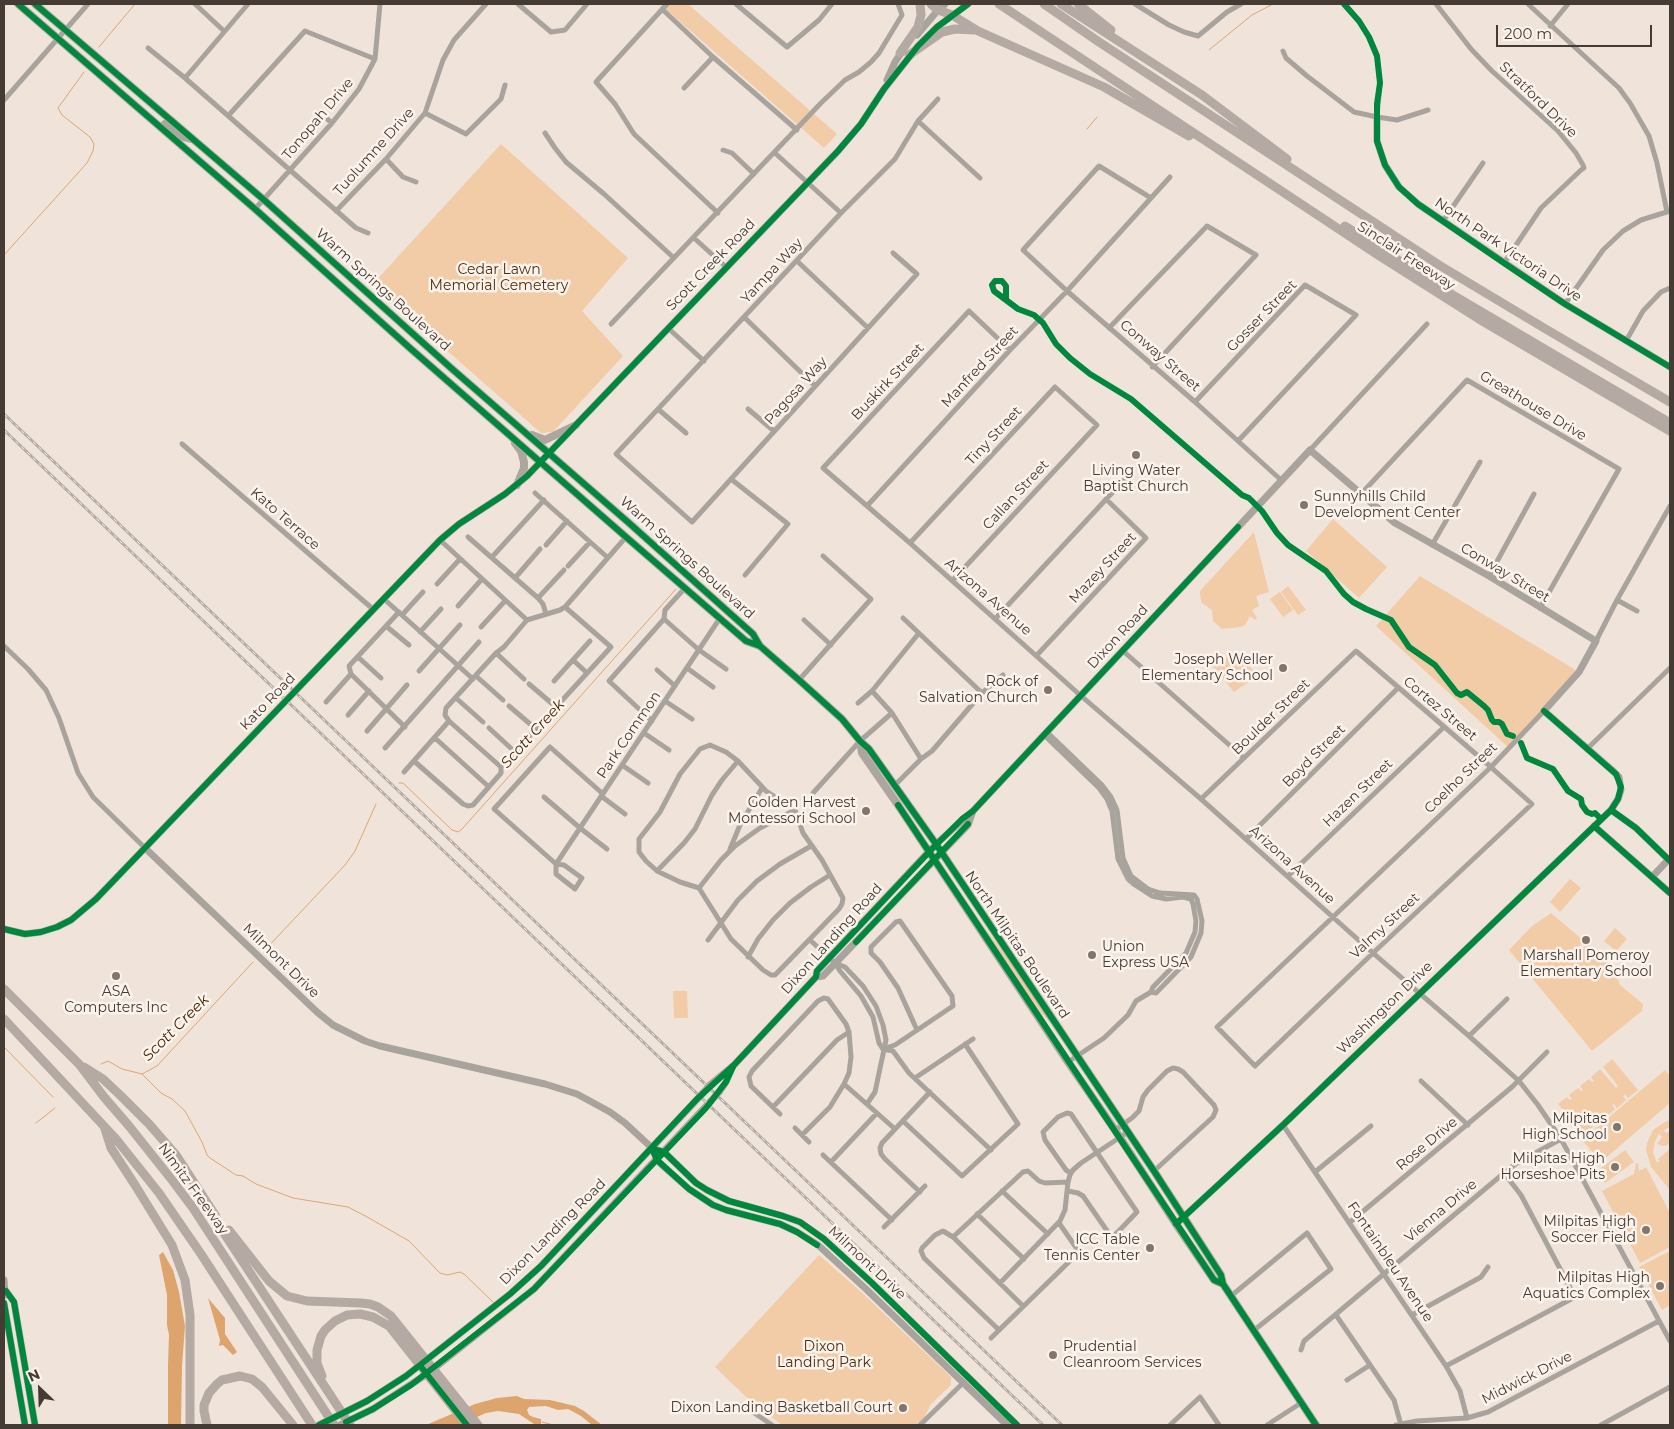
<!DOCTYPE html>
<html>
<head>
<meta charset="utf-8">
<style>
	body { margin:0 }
	#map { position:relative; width:1674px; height:1429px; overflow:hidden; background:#f0e4da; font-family:Montserrat,sans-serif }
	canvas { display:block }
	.frame { position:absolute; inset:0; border:5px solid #443b34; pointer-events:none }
	.north { position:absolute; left:15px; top:1364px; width:50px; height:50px; -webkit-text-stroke:4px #fcf3ec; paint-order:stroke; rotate:336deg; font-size:14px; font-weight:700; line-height:20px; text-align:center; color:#443b34 }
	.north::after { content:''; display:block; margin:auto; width:18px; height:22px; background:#443b34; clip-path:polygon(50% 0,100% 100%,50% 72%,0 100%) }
	.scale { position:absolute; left:1496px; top:25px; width:156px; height:22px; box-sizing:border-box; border:2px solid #443b34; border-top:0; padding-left:6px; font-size:15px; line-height:18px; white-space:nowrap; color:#443b34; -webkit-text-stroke:4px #fcf3ec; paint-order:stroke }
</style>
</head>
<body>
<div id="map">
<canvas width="1674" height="1429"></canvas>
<div class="frame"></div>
<div class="north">N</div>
<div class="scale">200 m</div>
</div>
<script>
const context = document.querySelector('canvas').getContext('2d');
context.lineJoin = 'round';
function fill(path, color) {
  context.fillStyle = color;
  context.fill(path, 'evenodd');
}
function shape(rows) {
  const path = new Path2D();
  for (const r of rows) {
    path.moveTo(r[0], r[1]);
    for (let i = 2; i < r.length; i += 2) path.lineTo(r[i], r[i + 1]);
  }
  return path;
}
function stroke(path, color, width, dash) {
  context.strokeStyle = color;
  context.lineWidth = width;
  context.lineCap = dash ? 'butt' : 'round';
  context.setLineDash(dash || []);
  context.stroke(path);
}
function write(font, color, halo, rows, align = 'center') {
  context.font = font + ' Montserrat,sans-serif';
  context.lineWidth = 5;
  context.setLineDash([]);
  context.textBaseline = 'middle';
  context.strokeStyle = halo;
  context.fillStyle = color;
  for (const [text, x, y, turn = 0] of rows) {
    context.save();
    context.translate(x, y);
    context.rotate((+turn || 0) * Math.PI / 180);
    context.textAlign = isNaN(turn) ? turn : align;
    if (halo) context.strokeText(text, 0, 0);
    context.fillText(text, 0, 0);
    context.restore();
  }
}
fill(shape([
	[660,4,688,4,837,134,824,148],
	[501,144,628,258,582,311,623,356,553,432,541,433,372,285],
	[1333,519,1387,567,1359,598,1306,551],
	[1254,532,1269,592,1256,596,1259,606,1252,610,1257,618,1255,620,1250,616,1245,625,1240,627,1222,629,1213,621,1212,610,1201,602,1200,591],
	[1420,576,1579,672,1509,748,1376,626],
	[1288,586,1306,610,1298,615,1281,592],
	[1280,592,1293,610,1283,617,1270,599],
	[1233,653,1240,663,1245,660,1257,676,1234,692,1213,666],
	[941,863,984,927,1005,954,1069,1050,1048,1020,1035,1007],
	[1570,879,1581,888,1560,912,1550,902],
	[1551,913,1584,941,1579,946,1583,949,1587,944,1617,969,1616,974,1620,985,1643,1004,1642,1011,1592,1051,1509,950,1531,927],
	[1615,928,1627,939,1616,951,1604,941],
	[673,991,687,991,688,1018,674,1018],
	[1612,1059,1638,1090,1628,1098,1625,1094,1623,1096,1626,1100,1617,1108,1614,1104,1612,1105,1615,1109,1606,1117,1603,1113,1601,1114,1604,1118,1595,1126,1592,1123,1590,1124,1593,1127,1584,1135,1558,1104,1567,1097,1570,1100,1572,1099,1569,1095,1578,1088,1581,1091,1583,1090,1580,1086,1589,1079,1592,1082,1594,1081,1591,1077,1600,1069,1616,1088,1618,1086,1603,1067],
	[1665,1070,1670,1076,1670,1103,1601,1162,1582,1140],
	[1670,1120,1670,1127,1664,1130,1666,1133,1670,1131,1670,1144,1663,1146,1657,1144,1662,1137,1659,1134,1655,1141,1653,1152,1657,1163,1660,1161,1658,1159,1670,1149,1670,1190,1651,1167,1646,1150,1647,1143,1653,1130,1663,1123],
	[1625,1150,1634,1162,1605,1183,1596,1172],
	[1636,1163,1638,1163,1639,1171,1646,1167,1670,1213,1670,1247,1640,1263,1602,1191,1634,1174],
	[1670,1251,1670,1305,1662,1310,1639,1267],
	[819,1255,860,1291,951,1377,951,1385,931,1404,924,1418,916,1425,782,1425,745,1396,715,1367]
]), '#f2cba7');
fill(shape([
	[163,1252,173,1270,179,1292,185,1326,182,1366,181,1425,168,1425,168,1365,169,1335,167,1325,167,1295,159,1255],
	[208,1298,225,1318,225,1334,237,1352,233,1355,223,1345,219,1346,220,1340],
	[517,1396,524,1399,550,1400,575,1406,584,1411,602,1425,592,1425,581,1416,568,1409,558,1410,546,1406,529,1407,527,1410,529,1415,533,1417,541,1419,541,1424,534,1424,519,1414,498,1411,486,1413,459,1425,426,1425,475,1404,497,1398]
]), '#dda56d');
stroke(shape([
	[99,47,135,4],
	[1209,50,1252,15,1273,4],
	[1087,129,1097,117],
	[4,255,87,163,93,151,94,144,90,137,62,115,58,108,84,72],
	[399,783,403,783,452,830,458,832,462,829,676,589],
	[264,951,345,865,355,851,376,804],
	[4,1047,53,1097],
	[101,1064,108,1061,122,1069,142,1074,157,1066,253,962],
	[142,1074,161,1093,172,1099,185,1111,202,1142,207,1155,210,1158,236,1175,243,1176,256,1184,293,1198,348,1207,369,1218,409,1241,440,1273,447,1275,460,1272,464,1274,493,1302],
	[36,1123,55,1108],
	[542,1422,553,1425]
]), '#dda56d', 1);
stroke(shape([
	[195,4,224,31],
	[518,4,551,32,565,30,587,4],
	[667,4,596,82,615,104,634,134,718,213],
	[736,4,787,47,819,20,832,4],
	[1135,4,1169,25,1184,32,1198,36,1227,12,1241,4],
	[1344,4,1359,21,1369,37,1377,56,1380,83,1377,117],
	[1436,4,1471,49,1492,71,1558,131,1576,153,1583,165,1584,168,1581,170,1541,208,1504,263],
	[1528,4,1619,88,1630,103,1649,136,1657,163,1667,212],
	[662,9,713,57,797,130],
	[1550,26,1568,4],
	[148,48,185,78,356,228,368,233],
	[1283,51,1286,58,1307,76,1354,112,1377,117,1397,120,1428,110],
	[185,78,248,4],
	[684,88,713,57],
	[4,100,88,4],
	[319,112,332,123],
	[425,113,466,134,501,99,505,85],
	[228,116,305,31,375,59],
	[918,121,980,178],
	[545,133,555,148,566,162,604,194,674,258],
	[723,150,732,153,754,174],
	[775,153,841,213],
	[386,159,403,177,416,182],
	[1151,198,1099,166,1023,250,1067,291,1195,402,1281,480],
	[255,209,332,123,359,89,375,59,380,4],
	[336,211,386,159,425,113,443,60,454,40,486,4],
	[1443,221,1483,163],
	[694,238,726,267],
	[893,253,917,274,692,522,616,454,841,213,895,159,918,121,938,99],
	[797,261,868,328],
	[1565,304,1603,250,1623,231,1641,220,1670,211],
	[744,317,815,386],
	[611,324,821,103,845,80,859,72,871,62,879,53,902,15,898,4],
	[668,328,704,361],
	[1109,328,1207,226,1256,255,1152,367],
	[1626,341,1643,311,1661,292,1670,288],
	[1010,350,969,311,823,468,910,543,1080,695,1201,799,1373,953,1469,1036,1519,1081,1538,1105,1561,1139,1670,1341],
	[1195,402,1305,285,1356,315,1238,441],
	[658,409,686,433],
	[748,409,774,431],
	[182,444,374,610],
	[1310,450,1427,324],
	[731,479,788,524,745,575],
	[535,493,607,557],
	[1361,494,1467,380,1619,469,1540,608],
	[867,506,1010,350,1067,291,1170,177],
	[468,537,538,598,543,604,546,614],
	[440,540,527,620],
	[910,543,1055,387,1097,425,952,581],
	[546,545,567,521],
	[1432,545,1480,462],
	[492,557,544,500],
	[568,566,590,542],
	[1489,576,1534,494],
	[515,578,540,549],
	[437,584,460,559],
	[538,598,564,570],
	[384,599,473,679],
	[1617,600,1637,611],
	[458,606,482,579],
	[399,612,349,666,351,674,405,727],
	[402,615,423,592],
	[903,618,982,693],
	[664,619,699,650,726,669],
	[995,619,1124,480],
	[804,620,831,645],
	[386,626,409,645],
	[481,627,505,601],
	[420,632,441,609],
	[1596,641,1617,600,1670,506],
	[4,646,28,669,46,690,59,718,78,773,93,797,145,848],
	[1122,650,1244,758],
	[496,653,524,679],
	[1037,655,1146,538,1106,499],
	[358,657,381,678],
	[573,660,587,673],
	[687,668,713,687],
	[657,670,675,686],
	[419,671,460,625],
	[476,676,503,700],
	[799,680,871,599,823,556],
	[554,681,590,641],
	[529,684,556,707],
	[872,691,892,713,921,759],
	[456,698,483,722],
	[665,701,692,719],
	[326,702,351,674],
	[858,703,872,691,919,633],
	[509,706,536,729],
	[348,715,369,691],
	[652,721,609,681,664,619,665,610,685,588],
	[489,728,515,752],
	[367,731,407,685],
	[1047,732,1102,785,1111,797,1117,810,1123,858,1131,876,1148,889,1160,893,1194,895,1197,899,1202,921,1201,933,1191,957,1156,993,1151,992,1136,1001,1128,1015,1104,1038,1068,1062],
	[644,733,669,750],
	[1044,735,1099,788,1107,799,1112,811,1118,859,1128,879,1135,885,1152,896,1166,899,1183,897,1191,899,1193,904,1196,921,1195,932,1186,953,1153,987,1151,992],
	[435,738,489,787],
	[710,745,726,752,738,761,766,791,795,810,803,833,822,860,843,898,842,904,839,909,775,975,771,975,763,970,731,939,699,888,680,882,657,871,646,861,639,852,639,839,660,812,680,774,700,749,710,745],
	[385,748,479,642],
	[1588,748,1670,668],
	[414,761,463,804,468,806,473,805,501,773,501,767,611,647,565,607],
	[622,765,648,783],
	[501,767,449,721,445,715,446,708,496,653,504,647,527,620,560,610,565,607,626,537],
	[404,772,449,721],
	[894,786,921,759,932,751,982,693,1003,675],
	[813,793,860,741,892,713],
	[601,796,625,814],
	[544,797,580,828,607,849],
	[1201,799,1356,651,1484,761,1491,767,1494,770,1532,804,1373,953,1255,1066,1217,1027,1491,767,1544,711],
	[1246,839,1398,688],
	[730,849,740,825,762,788],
	[556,864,720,618],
	[556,864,494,809,550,747,603,794],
	[556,864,564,865,582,878,575,889,556,874,556,864],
	[657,871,684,843,695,829,712,795,722,780,738,761],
	[1288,876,1444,727],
	[699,888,721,860,735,846,760,828,795,810],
	[708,940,738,900,757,881,780,864,811,846],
	[810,940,835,963,840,971,861,996,873,1017,879,1043,883,1049],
	[748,957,758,939,773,920,790,903,811,887,830,875],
	[835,963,845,967,863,986,876,1006,883,1025,886,1040,875,1092,867,1104],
	[1469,1036,1507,999],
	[883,1049,895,1045,953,1006,952,996,900,921,896,922,871,947,871,953,880,962,898,988,917,1030],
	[883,1049,893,1051,909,1073,991,1150],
	[915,1078,973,1039],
	[1421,1081,1468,1125],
	[844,1084,895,1129],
	[773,1107,837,1040,849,1032],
	[780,1114,751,1086,749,1077,752,1071,818,1001,824,998,828,999,846,1024,849,1032,851,1057,849,1073,844,1084,830,1107,802,1135],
	[903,1121,962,1176,1018,1124,965,1044],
	[1283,1125,1446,1366,1460,1391,1467,1418],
	[795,1128,809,1142],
	[1115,1130,1132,1118,1139,1111,1143,1097,1148,1090,1167,1071,1173,1068,1178,1069,1183,1072,1214,1105,1216,1110,1213,1117,1154,1171],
	[823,1155,892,1220],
	[831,1162,877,1113],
	[1315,1172,1371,1126],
	[1002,1191,1048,1234],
	[1068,1191,1078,1193,1083,1196,1112,1238,1137,1212,1071,1114,1067,1113,1058,1117,1043,1132,1045,1140,1066,1170,1071,1173],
	[920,1192,885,1159,881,1154,880,1148,882,1143,930,1092],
	[977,1214,1024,1259],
	[1349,1223,1512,1087,1547,1052],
	[884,1227,925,1186],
	[953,1237,1023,1172,1028,1171,1039,1181,1045,1183,1068,1182],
	[1000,1283,1060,1221,1065,1210,1068,1182,1070,1175,1073,1170,1081,1163,1128,1132],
	[1231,1296,1307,1233,1331,1269,1253,1331],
	[1336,1315,1394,1400,1401,1425],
	[1412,1315,1481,1277,1488,1267],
	[999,1330,924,1258,921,1251,922,1248,935,1235,943,1231,953,1237,1023,1306],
	[991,1338,1075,1256,1077,1250,1075,1246,1059,1223],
	[1301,1350,1304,1341,1504,1173,1517,1163,1561,1139],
	[1446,1366,1575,1297,1521,1195,1504,1173],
	[1347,1380,1370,1365],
	[741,1405,747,1408,772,1425],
	[920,1425,964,1382],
	[1170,1425,1200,1397,1219,1425],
	[1267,1425,1301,1403],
	[1396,1425,1417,1421,1467,1418,1488,1412,1659,1321],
	[1601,1425,1670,1387]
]), '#a9a39e', 5);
stroke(shape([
	[917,35,938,10,945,4],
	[887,80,895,62,903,50],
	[1377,117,1377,141,1385,165,1399,187,1418,204,1565,304,1670,367],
	[1611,810,1636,828,1670,861],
	[1594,826,1670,893],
	[145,848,317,1012,333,1025,365,1041,380,1046,545,1084,577,1094,610,1112,625,1123,652,1148,657,1160,663,1166,689,1189,713,1205,726,1210,780,1224,797,1232,818,1245,866,1289,1007,1425],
	[1652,877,1669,859],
	[4,929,25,934,41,932,57,927,71,920,96,899,440,540,459,524,505,494,527,476,838,151,861,124,884,89,918,46,937,27,968,4],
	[816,977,823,976,968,825,973,811],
	[710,1085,734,1065,816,977,817,971,891,892,936,844,973,811,1310,450,1395,523,1489,576,1596,641,1579,672,1544,711,1613,771,1619,777,1621,790,1618,799,1611,810,1283,1125,1176,1224],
	[719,1092,726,1082,732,1067],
	[652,1148,664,1152,696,1183,707,1190,729,1201,783,1216,800,1222,824,1239,872,1283,1017,1425],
	[4,1280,5,1295],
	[6,1291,14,1302,35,1425],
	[4,1303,25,1425],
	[367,1401,406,1376,510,1294,541,1266,703,1093],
	[373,1409,427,1374,534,1289,711,1101]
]), '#a9a39d', 7);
stroke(shape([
	[18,4,255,209,411,349,626,537,746,641,760,646,799,680,842,719,860,741,869,749,936,844,1154,1171,1221,1275,1223,1284,1316,1425],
	[35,4,263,199,451,368,629,523,753,634,760,646],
	[165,124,180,136,191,139],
	[532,435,545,440,576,425],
	[515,443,521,451,524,462,524,468,517,485],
	[860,741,862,753,898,805,1068,1062,1115,1130,1176,1224,1214,1280,1223,1284]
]), '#ada69f', 8);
stroke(shape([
	[931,4,938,10,952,15,978,31,1104,87,1189,136],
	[999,4,1378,255,1479,319,1670,431],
	[1044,4,1099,42,1439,265,1544,328,1670,402],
	[1061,4,1202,95,1287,159],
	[1078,4,1111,30],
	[900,53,918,27,921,15,920,4],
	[909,55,942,32,955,29,974,30],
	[1345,226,1456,297,1670,423],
	[4,989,79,1064,104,1097,129,1126,172,1180,193,1208,334,1425],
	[4,1019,116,1139,159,1193,201,1254,312,1425],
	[84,1067,103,1079,120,1095,149,1124,176,1155,215,1215,220,1227,350,1425],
	[105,1129,111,1148,135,1185,172,1245,185,1280,190,1315,190,1425],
	[229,1230,269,1281,287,1296,307,1301,361,1303,370,1304,378,1307,391,1316,478,1425],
	[322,1376,317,1363,317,1350,321,1336,325,1330,335,1321,347,1315,360,1314,373,1317,389,1326,467,1425],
	[207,1425,204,1411,204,1405,209,1393,217,1384,222,1380,240,1376,252,1379,262,1387,293,1425]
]), '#b4aaa3', 9);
const rail = shape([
	[4,414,1062,1425],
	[4,430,1043,1425]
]);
stroke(rail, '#b3aba5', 3);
stroke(rail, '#fcf3ec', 1, [4]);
stroke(shape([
	[703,1093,710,1085],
	[711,1101,719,1092],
	[319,1425,367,1401],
	[340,1425,373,1409]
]), '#a9a39d', 7);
stroke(shape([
	[18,4,255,209,411,349,626,537,746,641,760,646,799,680,842,719,860,741,869,749,936,844,1154,1171,1221,1275,1223,1284,1316,1425],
	[35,4,263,199,451,368,629,523,753,634,760,646],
	[1344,4,1359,21,1369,37,1377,56,1380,83,1377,104,1377,141,1385,165,1399,187,1418,204,1504,263,1565,304,1670,367],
	[1006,300,1006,286,1002,281,995,281,992,285,994,291,1018,309,1034,315,1043,323,1056,344,1070,358,1090,374,1131,399,1242,495,1249,498,1262,511,1277,533,1288,545,1326,571,1344,594,1353,602,1366,609,1391,620,1409,647,1435,665,1457,693,1461,695,1467,692,1484,706,1488,710,1492,720,1494,722,1499,722,1502,724,1507,734,1513,736],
	[1521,743,1527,758,1553,769,1568,791,1581,799,1582,805,1587,812,1592,814,1595,813,1601,819],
	[898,805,1214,1280,1223,1284],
	[1611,810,1636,828,1670,861],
	[1594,826,1670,893],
	[4,929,25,934,41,932,57,927,71,920,96,899,440,540,459,524,505,494,527,476,838,151,861,124,884,89,918,46,937,27,968,4],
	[856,942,968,824],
	[656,1150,664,1152,696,1183,707,1190,729,1201,783,1216,800,1222,824,1239,872,1283,1017,1425],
	[654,1153,657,1160,689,1189,713,1205,726,1210,780,1224,797,1232,817,1245],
	[1176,1224,1283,1125,1611,810,1618,799,1621,787,1616,774,1544,711],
	[6,1291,14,1302,35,1425],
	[4,1303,25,1425],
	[422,1368,467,1425],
	[346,1422,373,1409,411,1385,534,1289,706,1108,726,1082,733,1067],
	[319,1425,367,1401,406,1376,510,1294,541,1266,697,1099,734,1065,816,977,817,971,929,852,962,819,973,811,1238,527]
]), '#00873e', 6);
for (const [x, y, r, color] of [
	[1136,455,5,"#80766e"],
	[1304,505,5,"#80766e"],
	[1283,668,5,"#80766e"],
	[1048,690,5,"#80766e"],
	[866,811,5,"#80766e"],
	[1586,940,5,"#80766e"],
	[1092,955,5,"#80766e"],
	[116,976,5,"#80766e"],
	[1617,1127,5,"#80766e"],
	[1615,1167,5,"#80766e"],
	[1646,1230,5,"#80766e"],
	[1150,1248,5,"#80766e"],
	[1660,1286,5,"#80766e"],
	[1053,1355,5,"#80766e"],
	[903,1408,5,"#80766e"]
]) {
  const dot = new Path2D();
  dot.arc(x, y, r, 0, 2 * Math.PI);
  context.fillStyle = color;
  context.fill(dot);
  stroke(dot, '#fcf3ec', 2);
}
write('14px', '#443b34', '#fcf3ec', [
	["Stratford Drive",1538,100,44],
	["Tonopah Drive",318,119,-50],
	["Tuolumne Drive",374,152,-48],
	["North Park Victoria Drive",1508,250,34],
	["Sinclair Freeway",1406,256,33],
	["Scott Creek Road",711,265,-46],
	["Yampa Way",772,271,-47],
	["Warm Springs Boulevard",383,290,42],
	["Gosser Street",1262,316,-46],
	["Conway Street",1160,356,41],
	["Manfred Street",980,367,-47],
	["Buskirk Street",888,382,-47],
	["Pagosa Way",796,391,-48],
	["Greathouse Drive",1533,406,31],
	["Tiny Street",994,436,-47],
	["Callan Street",1016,495,-47],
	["Kato Terrace",285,519,41],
	["Warm Springs Boulevard",687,558,42],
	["Mazey Street",1103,568,-47],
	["Conway Street",1505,573,31],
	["Arizona Avenue",988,597,41],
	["Dixon Road",1118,637,-47],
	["Kato Road",268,702,-46],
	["Cortez Street",1440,709,40],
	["Boulder Street",1271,717,-44],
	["Park Common",629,735,-56],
	["Boyd Street",1314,756,-45],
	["Coelho Street",1461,778,-44],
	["Hazen Street",1358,793,-44],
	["Arizona Avenue",1292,865,42],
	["Valmy Street",1385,926,-43],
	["Dixon Landing Road",832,939,-48],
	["North Milpitas Boulevard",1017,945,56],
	["Milmont Drive",281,961,44],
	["Washington Drive",1385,1008,-44],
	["Rose Drive",1427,1144,-40],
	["Nimitz Freeway",193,1189,54],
	["Vienna Drive",1441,1211,-40],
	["Dixon Landing Road",553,1232,-45],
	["Fontainbleu Avenue",1390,1262,56],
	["Milmont Drive",867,1263,43],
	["Midwick Drive",1527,1378,-27]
]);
write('14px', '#4d2e0e', '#fcf3ec', [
	["Cedar Lawn",499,270],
	["Memorial Cemetery",499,286],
	["Dixon",824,1347],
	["Landing Park",824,1363]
]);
write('14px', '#443b34', '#fcf3ec', [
	["Living Water",1136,471,"center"],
	["Baptist Church",1136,487,"center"],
	["Sunnyhills Child",1314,497,"left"],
	["Development Center",1314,513,"left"],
	["Joseph Weller",1273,660],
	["Elementary School",1273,676],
	["Rock of",1038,682],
	["Salvation Church",1038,698],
	["Golden Harvest",856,803],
	["Montessori School",856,819],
	["Union",1102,947,"left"],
	["Express USA",1102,963,"left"],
	["Marshall Pomeroy",1586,956,"center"],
	["Elementary School",1586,972,"center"],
	["ASA",116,992,"center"],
	["Computers Inc",116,1008,"center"],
	["Milpitas",1607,1119],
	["High School",1607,1135],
	["Milpitas High",1605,1159],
	["Horseshoe Pits",1605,1175],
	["Milpitas High",1636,1222],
	["Soccer Field",1636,1238],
	["ICC Table",1140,1240],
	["Tennis Center",1140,1256],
	["Milpitas High",1650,1278],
	["Aquatics Complex",1650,1294],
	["Prudential",1063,1347,"left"],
	["Cleanroom Services",1063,1363,"left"],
	["Dixon Landing Basketball Court",893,1408]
], 'right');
write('italic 15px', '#462807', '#fcf3ec', [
	["Scott Creek",533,734,-48],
	["Scott Creek",176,1028,-45]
]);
</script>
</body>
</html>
